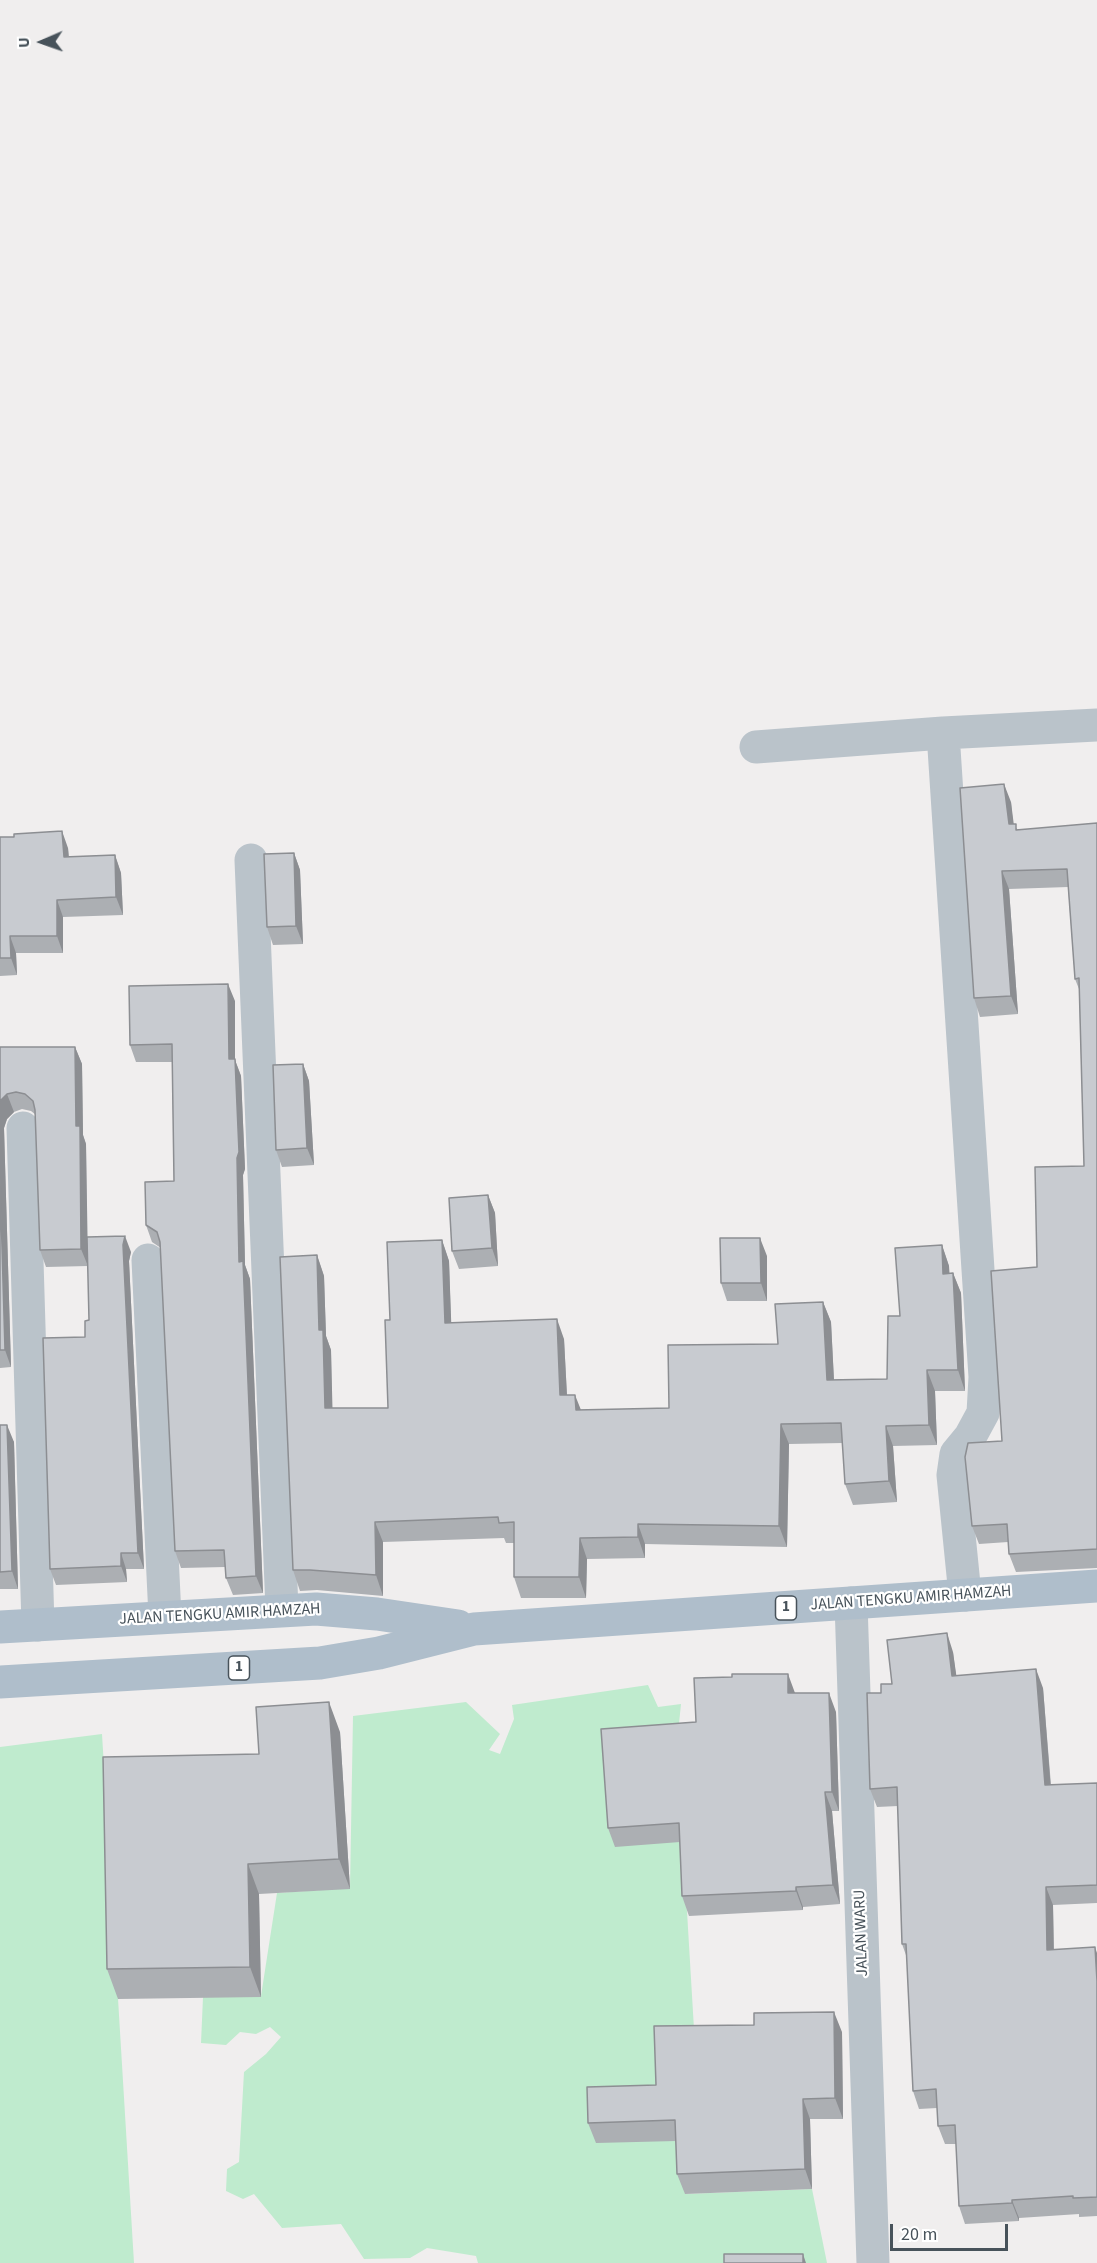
<!DOCTYPE html>
<html>
<head>
<meta charset="utf-8">
<style>
	body { margin:0 }
	#map { position:relative; width:1097px; height:2263px; overflow:hidden; background:#f0eeee; font-family:"Source Sans 3",sans-serif }
	canvas { display:block }
	.north { position:absolute; left:12px; top:12px; width:60px; height:60px; -webkit-text-stroke:4px #fff; paint-order:stroke; rotate:268deg; font-size:16px; font-weight:700; line-height:24px; text-align:center; color:#47525a }
	.north::after { content:''; display:block; margin:auto; width:21px; height:27px; background:#47525a; clip-path:polygon(50% 0,100% 100%,50% 72%,0 100%) }
	.scale { position:absolute; left:890px; top:2224px; width:118px; height:27px; box-sizing:border-box; border:3px solid #47525a; border-top:0; padding-left:8px; font-size:18px; line-height:21px; white-space:nowrap; color:#47525a; -webkit-text-stroke:4px #fff; paint-order:stroke }
</style>
</head>
<body>
<div id="map">
<canvas width="1097" height="2263"></canvas>
<div class="north">U</div>
<div class="scale">20 m</div>
</div>
<script>
const context = document.querySelector('canvas').getContext('2d');
context.lineJoin = 'round';
function fill(path, color) {
  context.fillStyle = color;
  context.fill(path, 'evenodd');
}
function shape(rows) {
  const path = new Path2D();
  for (const r of rows) {
    path.moveTo(r[0], r[1]);
    for (let i = 2; i < r.length; i += 2) path.lineTo(r[i], r[i + 1]);
  }
  return path;
}
function stroke(path, color, width, dash) {
  context.strokeStyle = color;
  context.lineWidth = width;
  context.lineCap = dash ? 'butt' : 'round';
  context.setLineDash(dash || []);
  context.stroke(path);
}
function write(font, color, halo, rows, align = 'center') {
  context.font = font + ' "Source Sans 3",sans-serif';
  context.lineWidth = 4.5;
  context.setLineDash([]);
  context.textBaseline = 'middle';
  context.strokeStyle = halo;
  context.fillStyle = color;
  for (const [text, x, y, turn = 0] of rows) {
    context.save();
    context.translate(x, y);
    context.rotate((+turn || 0) * Math.PI / 180);
    context.textAlign = isNaN(turn) ? turn : align;
    if (halo) context.strokeText(text, 0, 0);
    context.fillText(text, 0, 0);
    context.restore();
  }
}
fill(shape([
	[648,1685,658,1707,681,1704,677,1743,695,2046,681,2141,685,2194,812,2189,827,2263,478,2263,476,2256,427,2248,410,2258,364,2259,341,2224,282,2228,254,2194,243,2199,226,2191,227,2169,239,2162,244,2072,266,2054,281,2037,270,2027,256,2034,240,2032,226,2045,201,2043,203,1997,261,1996,277,1893,350,1888,353,1716,466,1702,500,1734,489,1750,500,1754,514,1719,512,1705],
	[102,1734,134,2263,0,2263,0,1747]
]), '#bfebce');
stroke(shape([
	[943,733,985,1377,983,1413,970,1437,956,1454,953,1475,965,1595],
	[756,747,943,733,1097,725],
	[251,860,282,1609],
	[23,1128,38,1625],
	[148,1260,165,1617],
	[851,1603,873,2263]
]), '#bac3ca', 33);
stroke(shape([
	[0,1627,316,1609,377,1614,458,1626],
	[0,1682,320,1663,379,1653,474,1629,1097,1586]
]), '#afbecb', 33);
fill(shape([
	[1011,802,1013,824,1018,830,1097,823,1097,1568,1016,1572,1009,1554,1008,1542,979,1544,972,1526,1002,1441,1037,1267,1084,1166,1079,989,1075,979,1068,887,1009,889,1018,1014,980,1017,974,998],
	[0,837,68,848,69,857,115,855,121,873,123,915,63,917,63,953,16,953,17,975,0,976],
	[294,853,300,870,303,944,273,945,267,927],
	[235,1001,235,1060,241,1076,245,1169,243,1175,245,1265,250,1279,263,1593,233,1595,226,1578,225,1567,181,1568,175,1551,161,1248,152,1242,146,1225,174,1181,172,1062,136,1062,130,1045],
	[0,1047,75,1047,82,1064,83,1135,86,1144,87,1237,131,1252,129,1261,144,1569,126,1569,127,1582,56,1585,50,1569,85,1337,89,1320,88,1266,46,1267,40,1250,36,1115,31,1111,22,1109,14,1112,7,1119,4,1128,11,1367,0,1368],
	[303,1064,309,1081,314,1165,282,1167,276,1150],
	[488,1195,495,1213,498,1266,459,1269,452,1251],
	[442,1240,449,1261,451,1323,564,1339,567,1395,580,1410,669,1408,778,1344,823,1302,831,1322,834,1380,887,1379,900,1316,942,1245,949,1266,949,1273,953,1273,961,1293,965,1391,935,1391,937,1445,893,1446,897,1502,853,1505,845,1484,843,1443,789,1444,787,1547,645,1544,645,1558,587,1559,586,1598,521,1598,514,1577,514,1543,506,1543,504,1538,383,1542,383,1596,317,1590,300,1591,293,1570,317,1255,324,1276,326,1336,331,1350,332,1408,388,1408,390,1320],
	[767,1256,767,1301,727,1301,721,1283],
	[0,1425,14,1442,18,1589,0,1589],
	[953,1652,956,1676,1043,1688,1051,1785,1097,1783,1097,1903,1053,1905,1054,1950,1097,1953,1097,2216,1079,2217,1079,2214,1019,2218,1019,2221,965,2224,959,2206,956,2144,945,2144,938,2126,937,2108,919,2109,913,2091,907,1958,902,1944,898,1806,877,1807,870,1789,881,1693,892,1684],
	[795,1693,836,1712,839,1811,832,1811,840,1904,803,1907,803,1910,689,1916,682,1896,680,1842,615,1847,608,1828,696,1722],
	[340,1732,350,1889,259,1894,261,1997,118,1999,107,1969,259,1754],
	[842,2032,843,2119,810,2119,812,2189,685,2194,677,2174,676,2141,596,2143,588,2123]
]), '#acafb3');
fill(shape([
	[1004,784,1011,802,1016,842,1009,824],
	[62,831,68,848,70,875,64,857],
	[294,853,300,870,303,944,296,926],
	[115,855,121,873,123,915,116,897],
	[1002,871,1009,889,1018,1014,1011,996],
	[57,900,63,917,63,953,57,936],
	[10,936,16,953,17,975,11,958],
	[228,984,235,1001,235,1060,241,1076,245,1169,243,1175,245,1265,250,1279,263,1593,256,1576,239,1262,229,1059],
	[75,1047,82,1064,83,1135,86,1144,88,1266,81,1249,76,1126],
	[303,1064,309,1081,314,1165,307,1148],
	[7,1094,14,1112,7,1119,4,1128,11,1367,5,1350,0,1178,0,1101],
	[488,1195,495,1213,498,1266,492,1248],
	[125,1236,131,1252,129,1261,144,1569,138,1553,123,1245],
	[760,1238,767,1256,767,1301,761,1283],
	[442,1240,449,1261,452,1344,445,1323],
	[942,1245,949,1266,951,1294,943,1274],
	[317,1255,324,1276,326,1336,331,1350,333,1429,325,1408,319,1330],
	[953,1273,961,1293,965,1391,958,1370],
	[823,1302,831,1322,835,1401,827,1380],
	[557,1319,564,1339,568,1416,560,1395],
	[927,1370,935,1391,937,1445,929,1425],
	[575,1395,583,1415,576,1410],
	[781,1424,789,1444,787,1547,779,1526],
	[7,1425,14,1442,18,1589,12,1571],
	[886,1426,893,1446,897,1502,889,1481],
	[375,1522,383,1542,383,1596,376,1575],
	[638,1524,645,1544,645,1558,638,1537],
	[580,1538,587,1559,586,1598,579,1577],
	[121,1553,126,1569,127,1582,121,1566],
	[947,1633,953,1652,959,1694,952,1676],
	[1036,1669,1043,1688,1052,1803,1045,1785],
	[788,1674,795,1693,788,1693],
	[829,1693,836,1712,839,1811,832,1792],
	[329,1702,340,1732,350,1889,339,1859],
	[825,1792,832,1811,840,1904,833,1885],
	[248,1864,259,1894,261,1997,250,1967],
	[796,1887,803,1907,803,1910,796,1891],
	[1046,1887,1053,1905,1054,1969,1047,1950],
	[1095,1947,1097,1953,1097,1981],
	[834,2012,842,2032,843,2119,835,2098],
	[803,2099,810,2119,812,2189,805,2169],
	[1012,2200,1019,2218,1019,2221,1012,2203],
	[803,2254,806,2263,803,2263]
]), '#8c8e92');
const building = shape([
	[1004,784,1009,824,1016,824,1016,830,1097,823,1097,1549,1009,1554,1007,1524,972,1526,965,1457,968,1443,1002,1441,991,1271,1037,1267,1035,1167,1084,1166,1079,978,1075,979,1067,869,1002,871,1011,996,974,998,960,788,1004,784],
	[62,831,64,857,115,855,116,897,57,900,57,936,10,936,11,958,0,958,0,837,14,837,14,834,62,831],
	[294,853,296,926,267,927,264,854,294,853],
	[228,984,229,1059,235,1059,239,1152,237,1158,239,1262,243,1261,256,1576,226,1578,224,1550,175,1551,160,1242,157,1232,146,1225,145,1182,174,1181,172,1044,130,1045,129,986,228,984],
	[0,1047,75,1047,76,1126,80,1126,81,1249,40,1250,35,1110,33,1101,25,1094,16,1092,7,1094,0,1101,0,1103,0,1047],
	[303,1064,307,1148,276,1150,273,1065,303,1064],
	[0,1178,5,1350,0,1350,0,1178],
	[488,1195,492,1248,452,1251,449,1198,488,1195],
	[125,1236,123,1245,138,1553,121,1553,121,1566,50,1569,43,1338,85,1337,85,1321,89,1320,87,1237,125,1236],
	[720,1238,760,1238,761,1283,721,1283,720,1238],
	[442,1240,445,1323,557,1319,560,1395,575,1395,576,1410,669,1408,668,1345,778,1344,775,1304,823,1302,827,1380,887,1379,888,1316,900,1316,895,1248,942,1245,943,1274,953,1273,958,1370,927,1370,929,1425,886,1426,889,1481,845,1484,841,1423,781,1424,779,1526,638,1524,638,1537,580,1538,579,1577,514,1577,514,1522,499,1523,498,1517,375,1522,376,1575,310,1570,293,1570,280,1257,317,1255,319,1330,323,1330,325,1408,388,1408,385,1320,390,1320,387,1242,442,1240],
	[0,1425,7,1425,12,1571,0,1572,0,1425],
	[947,1633,952,1676,1036,1669,1045,1785,1097,1783,1097,1885,1046,1887,1047,1950,1095,1947,1097,1981,1097,2197,1073,2198,1073,2196,1012,2200,1012,2203,959,2206,955,2125,938,2126,936,2089,913,2091,906,1944,902,1944,897,1787,870,1789,867,1693,881,1693,881,1684,892,1684,887,1640,947,1633],
	[732,1674,788,1674,788,1693,829,1693,832,1792,825,1792,833,1885,796,1887,796,1891,682,1896,679,1823,608,1828,601,1729,696,1722,694,1678,732,1677,732,1674],
	[329,1702,339,1859,248,1864,250,1967,107,1969,103,1757,259,1754,256,1707,329,1702],
	[834,2012,835,2098,803,2099,805,2169,677,2174,675,2120,588,2123,587,2087,656,2085,654,2026,754,2025,754,2013,834,2012],
	[724,2254,803,2254,803,2263,724,2263,724,2254]
]);
fill(building, '#c8cbd0');
stroke(building, '#8c8e92', 1.5);
for (const [x, y, w] of [
	[786,1608,21],
	[239,1668,21]
]) {
  const box = new Path2D();
  box.roundRect(x - w / 2, y - 12, w, 24, 4.5);
  context.fillStyle = '#fff';
  context.fill(box);
  stroke(box, '#47525a', 1.5);
}
write('bold 15px', '#47525a', null, [
	["1",786,1608],
	["1",239,1668]
]);
write('16px', '#47525a', '#fff', [
	["JALAN TENGKU AMIR HAMZAH",911,1599,-4],
	["JALAN TENGKU AMIR HAMZAH",220,1615,-3],
	["JALAN WARU",862,1933,-92]
]);
</script>
</body>
</html>
